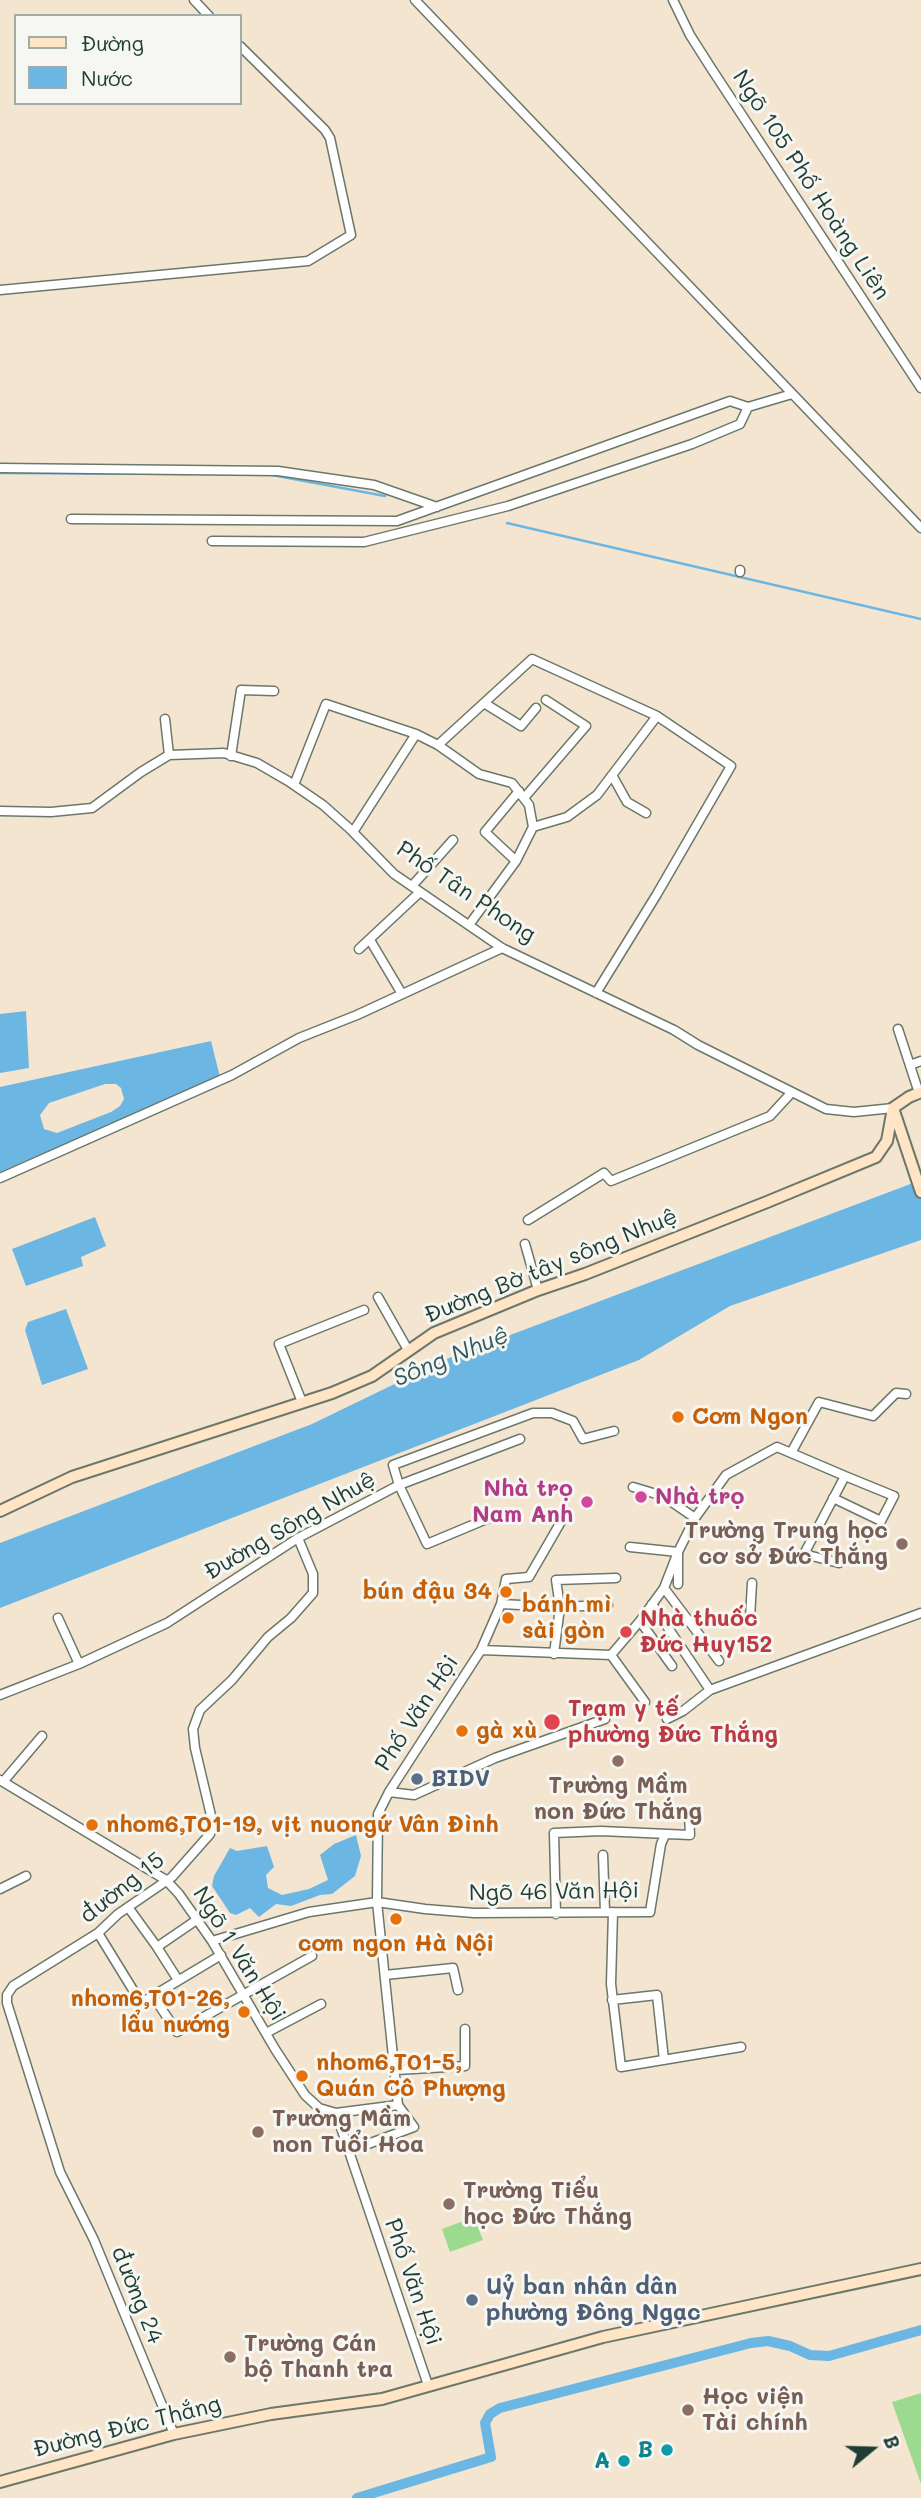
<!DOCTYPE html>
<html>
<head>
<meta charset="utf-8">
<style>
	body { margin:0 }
	#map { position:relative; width:921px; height:2498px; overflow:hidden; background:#f4e5d0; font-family:Mali,sans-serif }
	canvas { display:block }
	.legend { position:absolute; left:14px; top:14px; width:228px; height:91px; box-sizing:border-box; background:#f6f6f2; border:2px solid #a0aca6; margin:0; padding:9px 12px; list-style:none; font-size:21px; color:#1f3d34 }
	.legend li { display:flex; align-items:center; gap:14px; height:35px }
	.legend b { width:35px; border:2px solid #a0aca6 }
	.north { position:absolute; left:837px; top:2414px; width:70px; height:70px; -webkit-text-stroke:5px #f6f6f2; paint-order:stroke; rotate:71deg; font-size:19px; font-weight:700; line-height:28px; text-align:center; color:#1f3d34 }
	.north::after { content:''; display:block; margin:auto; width:24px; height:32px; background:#1f3d34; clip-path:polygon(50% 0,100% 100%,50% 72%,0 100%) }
</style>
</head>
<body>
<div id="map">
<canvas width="921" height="2498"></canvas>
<ul class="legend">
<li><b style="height:9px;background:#ffe4c6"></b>Đường</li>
<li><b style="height:19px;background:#6cb6e4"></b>Nước</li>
</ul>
<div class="north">B</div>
</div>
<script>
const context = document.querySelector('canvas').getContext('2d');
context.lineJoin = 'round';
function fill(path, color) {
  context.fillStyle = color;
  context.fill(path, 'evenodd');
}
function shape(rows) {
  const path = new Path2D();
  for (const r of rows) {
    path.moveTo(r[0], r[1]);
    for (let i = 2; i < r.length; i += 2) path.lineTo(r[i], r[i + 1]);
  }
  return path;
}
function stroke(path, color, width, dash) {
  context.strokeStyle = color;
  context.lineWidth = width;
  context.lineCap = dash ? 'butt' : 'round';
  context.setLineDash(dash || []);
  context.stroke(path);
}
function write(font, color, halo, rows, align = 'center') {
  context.font = font + ' Mali,sans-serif';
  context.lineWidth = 6;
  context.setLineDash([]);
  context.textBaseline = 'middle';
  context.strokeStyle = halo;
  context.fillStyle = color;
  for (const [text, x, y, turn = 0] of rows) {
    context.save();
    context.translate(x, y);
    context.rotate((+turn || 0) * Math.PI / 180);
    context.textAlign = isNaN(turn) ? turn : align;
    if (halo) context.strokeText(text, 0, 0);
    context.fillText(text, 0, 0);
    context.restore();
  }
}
fill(shape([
	[474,2217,483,2240,450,2252,442,2229],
	[921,2393,921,2484,892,2402]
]), '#9cda8f');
fill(shape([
	[26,1011,29,1068,0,1073,0,1014],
	[211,1041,220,1077,0,1172,0,1087],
	[105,1084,116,1084,121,1088,124,1099,120,1106,111,1112,57,1133,44,1129,40,1115,49,1103],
	[921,1180,921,1240,730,1306,639,1360,0,1608,0,1543,312,1424,444,1360],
	[95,1217,106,1246,81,1257,83,1266,26,1286,12,1249],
	[66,1309,88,1369,42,1385,25,1330,28,1322],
	[356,1835,361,1856,355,1876,332,1894,320,1895,291,1906,276,1904,259,1917,250,1908,236,1915,230,1913,212,1886,214,1876,230,1848,237,1851,267,1846,274,1867,266,1875,268,1888,282,1895,309,1889,328,1880,320,1855,334,1844]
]), '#6cb6e4');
stroke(shape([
	[0,473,185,474],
	[272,475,385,496],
	[507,523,921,619]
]), '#6cb6e4', 2.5);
stroke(shape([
	[357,2498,491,2457,485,2423,490,2414,500,2408,751,2343,768,2341,790,2346,810,2355,829,2356,921,2330]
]), '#6cb6e4', 10);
const street = shape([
	[194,0,209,16],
	[415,0,921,528],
	[673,0,690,35,711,68,921,388],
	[0,290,308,261,351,235,330,138,325,130,240,46],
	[0,468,278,471,374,485,437,507],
	[71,519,397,521,730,401,748,407,792,394],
	[212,541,364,542,508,506,692,444,740,424,748,407],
	[740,572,740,570],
	[484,703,521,726,536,708],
	[165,719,169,755],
	[438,745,532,659,657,716,731,766,657,894,596,993],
	[231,756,241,690,274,691],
	[612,775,627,802,646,813],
	[294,785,326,704,416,734,438,745,479,774,512,783,529,805,533,827],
	[524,798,586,726,546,700],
	[0,811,51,812,92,808,141,772,169,755,224,753,257,763,288,781,323,805,350,829,394,874,502,948,674,1030,698,1045,826,1109,854,1112,893,1108],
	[353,832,416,734],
	[516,861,485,832,519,791],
	[412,886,453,840],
	[469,925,516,861,533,827,567,817,597,795,657,716],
	[370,940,402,994],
	[359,949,420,892],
	[898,1029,919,1093],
	[910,1065,921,1061],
	[0,1178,232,1075,299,1038,357,1015,502,948],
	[528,1220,604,1173,611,1181,770,1116,792,1092],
	[525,1244,538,1290],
	[378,1297,408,1350],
	[302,1402,279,1344,364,1310],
	[791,1453,819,1402,873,1416,896,1393,906,1394],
	[633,1487,663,1496,695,1518],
	[833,1498,881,1521,894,1496,845,1476],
	[501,1513,427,1544,399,1485,393,1465,533,1413,552,1413,573,1421,583,1439,614,1431],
	[630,1547,678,1552,678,1584],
	[664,1588,719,1661],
	[501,1604,560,1607,608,1605],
	[652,1604,710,1690],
	[58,1618,79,1664],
	[750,1618,752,1583],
	[640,1621,672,1666],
	[481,1650,501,1604,506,1579,529,1577,566,1513],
	[554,1654,560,1607,556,1580,616,1578],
	[611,1655,645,1702],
	[0,1695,79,1664,167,1623,298,1538,399,1485,520,1439],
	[667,1719,683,1711,710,1690,921,1613],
	[0,1780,166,1880,179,1894,212,1941,275,2049,305,2095,319,2108,336,2113,398,2105],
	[3,1782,42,1736],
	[389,1792,414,1795,495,1758,605,1719],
	[603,1855,605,1912],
	[0,1889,26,1876],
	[128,1907,157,1947],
	[613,1912,611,1984,621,2067,741,2047],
	[556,1914,554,1833,601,1831,690,1835,689,1814],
	[98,1933,141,2003,221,1955],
	[212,1941,309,1912,377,1902,425,1909,474,1913,650,1912,661,1844,665,1835],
	[385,1975,453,1968,458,1990],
	[178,1980,157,1947,198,1919],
	[153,1996,177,2032,312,1956],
	[612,2000,657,1995,664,2060],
	[266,2033,321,2004],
	[396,2070,465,2066,465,2029],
	[336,2113,428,2385],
	[349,2151,414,2127,398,2105,377,1902,378,1814,389,1792,481,1650,611,1655,640,1621,664,1588,678,1552,695,1518,726,1475,777,1447,845,1476,804,1554,839,1563],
	[174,2434,94,2240,60,2172,7,2003,7,1995,13,1986,98,1933,118,1914,172,1877,210,1834,213,1824,195,1748,193,1729,200,1710,232,1680,268,1637,291,1618,313,1593,313,1574,298,1538]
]);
const secondary = shape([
	[893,1108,921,1192],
	[893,1108,909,1097,921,1092],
	[0,1511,72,1477,332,1393,372,1376,434,1333,538,1290,585,1274,767,1202,876,1157,887,1141,893,1108],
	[0,2482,174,2434,271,2414,382,2399,603,2337,921,2269]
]);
stroke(street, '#6a786b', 11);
stroke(secondary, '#6a786b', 14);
stroke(street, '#fff', 8);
stroke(secondary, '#ffe4c6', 10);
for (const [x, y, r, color] of [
	[678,1417,7,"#e8710a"],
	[641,1497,7,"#d1479c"],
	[587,1502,7,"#d1479c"],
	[902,1544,7,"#8d6e63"],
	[506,1592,7,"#e8710a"],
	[508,1618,7,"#e8710a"],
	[626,1632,7,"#e0444e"],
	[552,1722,9,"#e0444e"],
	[462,1731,7,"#e8710a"],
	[618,1761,7,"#8d6e63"],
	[417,1779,7,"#5c6f8a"],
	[92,1825,7,"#e8710a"],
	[396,1919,7,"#e8710a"],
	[244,2012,7,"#e8710a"],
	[302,2076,7,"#e8710a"],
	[258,2132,7,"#8d6e63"],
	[449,2204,7,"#8d6e63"],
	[472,2300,7,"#5c6f8a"],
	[230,2357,7,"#8d6e63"],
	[688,2410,7,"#8d6e63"],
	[667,2450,7,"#0f9aa8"],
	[624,2461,7,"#0f9aa8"]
]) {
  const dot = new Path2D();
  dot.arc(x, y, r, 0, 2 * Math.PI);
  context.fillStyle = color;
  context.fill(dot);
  stroke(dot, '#f6f6f2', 2.5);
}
write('23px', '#1f3d34', '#f6f6f2', [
	["Ngõ 105 Phố Hoàng Liên",811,185,57],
	["Phố Tân Phong",466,892,34],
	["Đường Bờ tây sông Nhuệ",551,1266,-22],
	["Đường Sông Nhuệ",290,1526,-30],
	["Phố Văn Hội",417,1713,-57],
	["đường 15",122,1888,-38],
	["Ngõ 46 Văn Hội",554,1892,-1],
	["Ngõ 1 Văn Hội",239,1954,58],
	["Phố Văn Hội",413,2282,71],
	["đường 24",137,2295,68],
	["Đường Đức Thắng",127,2427,-14]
]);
write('bold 23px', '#c56008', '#f6f6f2', [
	["Cơm Ngon",692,1417],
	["bún đậu 34",492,1592,"right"],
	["bánh mì",522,1605],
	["sài gòn",522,1631],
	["gà xù",476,1731],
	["nhom6,T01-19, vịt nuongứ Vân Đình",106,1825],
	["cơm ngon Hà Nội",396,1944,"center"],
	["nhom6,T01-26,",230,1999,"right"],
	["lẩu nướng",230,2025,"right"],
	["nhom6,T01-5,",316,2063],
	["Quán Cô Phượng",316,2089]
], 'left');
write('bold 23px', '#b23c85', '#f6f6f2', [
	["Nhà trọ",573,1489],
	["Nam Anh",573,1515],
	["Nhà trọ",655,1497,"left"]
], 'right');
write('bold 23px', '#785e54', '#f6f6f2', [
	["Trường Trung học",888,1531,"right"],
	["cơ sở Đức Thắng",888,1557,"right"],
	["Trường Mầm",618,1786,"center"],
	["non Đức Thắng",618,1812,"center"],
	["Trường Mầm",272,2119],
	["non Tuổi Hoa",272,2145],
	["Trường Tiểu",463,2191],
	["học Đức Thắng",463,2217],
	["Trường Cán",244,2344],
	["bộ Thanh tra",244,2370],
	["Học viện",702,2397],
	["Tài chính",702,2423]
], 'left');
write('bold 23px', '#be3a42', '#f6f6f2', [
	["Nhà thuốc",640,1619],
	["Đức Huy152",640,1645],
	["Trạm y tế",568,1709],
	["phường Đức Thắng",568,1735]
], 'left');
write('bold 23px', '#4e5e75', '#f6f6f2', [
	["BIDV",431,1779],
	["Uỷ ban nhân dân",486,2287],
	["phường Đông Ngạc",486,2313]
], 'left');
write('bold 23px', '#0d838f', '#f6f6f2', [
	["B",653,2450],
	["A",610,2461]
], 'right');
write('italic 24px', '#325b60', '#f6f6f2', [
	["Sông Nhuệ",451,1357,-22]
]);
</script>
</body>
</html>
